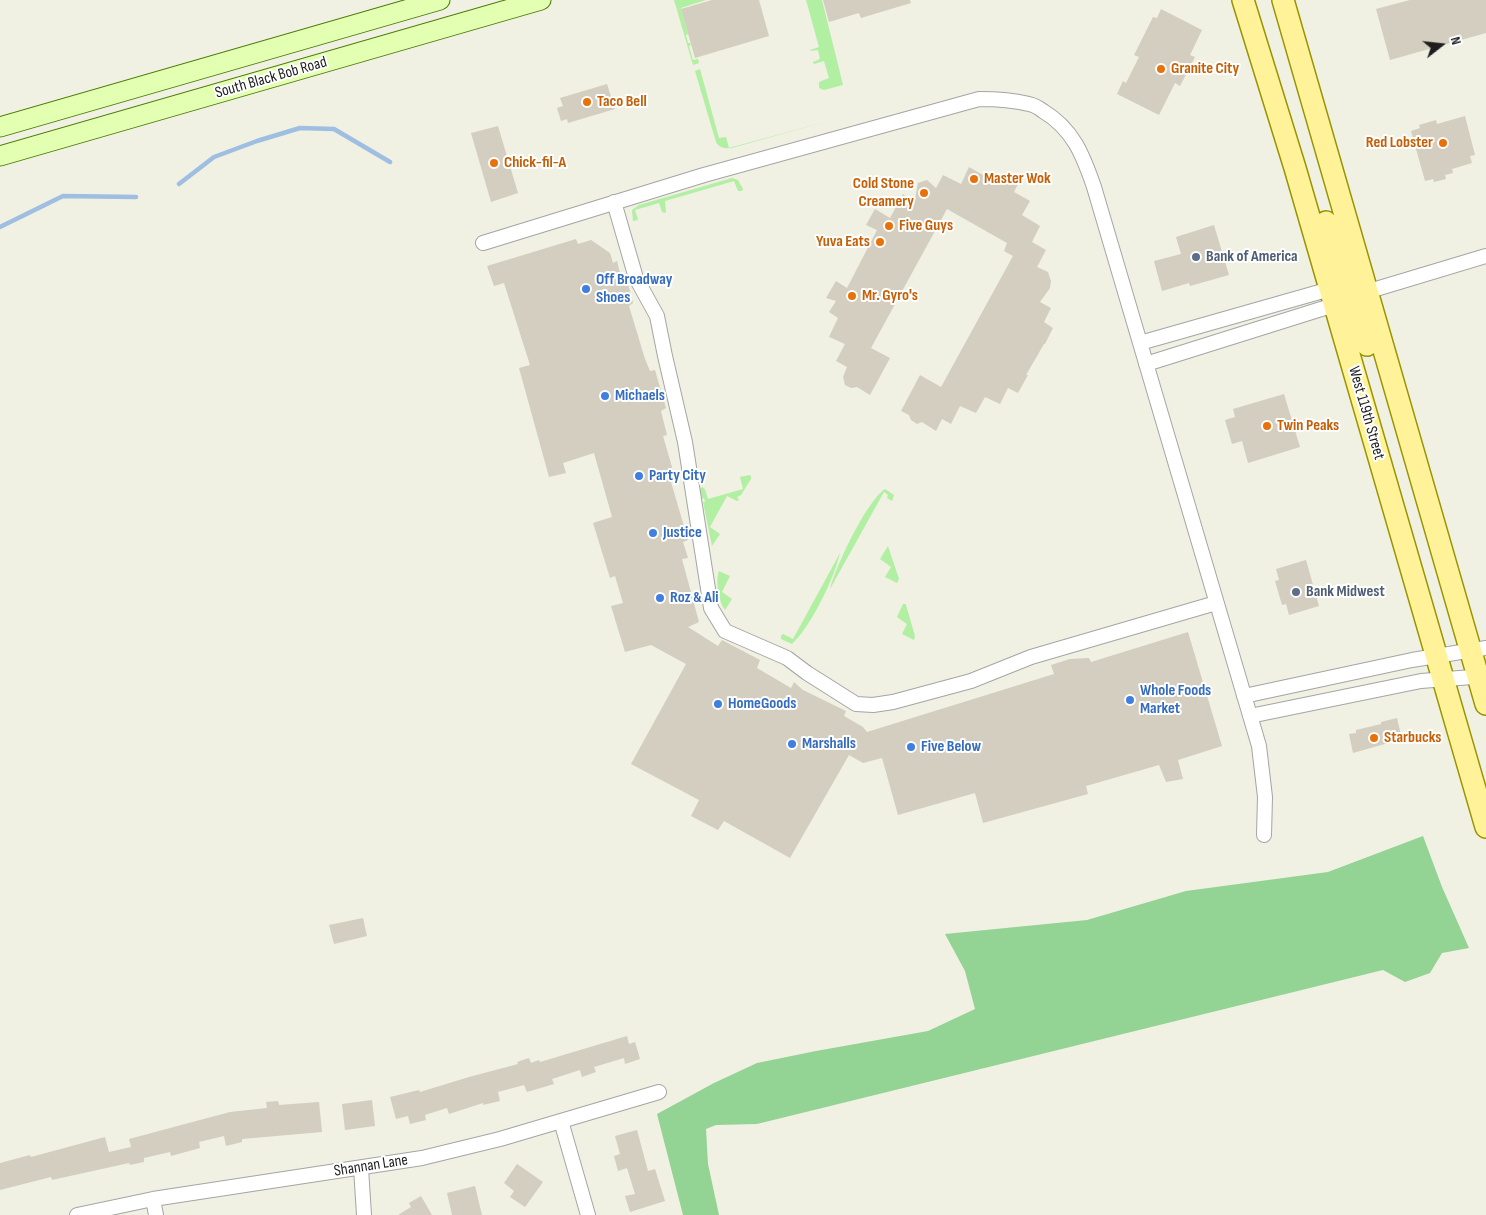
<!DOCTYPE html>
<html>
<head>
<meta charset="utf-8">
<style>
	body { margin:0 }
	#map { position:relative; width:1486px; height:1215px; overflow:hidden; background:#f0f0e3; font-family:"Sofia Sans Condensed",sans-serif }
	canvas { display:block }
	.north { position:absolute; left:1416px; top:20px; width:50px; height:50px; -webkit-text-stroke:4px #fff; paint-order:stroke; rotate:74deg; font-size:14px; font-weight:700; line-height:20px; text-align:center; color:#1e1e1e }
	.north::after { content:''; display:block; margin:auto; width:18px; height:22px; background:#1e1e1e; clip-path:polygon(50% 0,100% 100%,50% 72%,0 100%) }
</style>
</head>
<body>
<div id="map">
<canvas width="1486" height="1215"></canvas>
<div class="north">N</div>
</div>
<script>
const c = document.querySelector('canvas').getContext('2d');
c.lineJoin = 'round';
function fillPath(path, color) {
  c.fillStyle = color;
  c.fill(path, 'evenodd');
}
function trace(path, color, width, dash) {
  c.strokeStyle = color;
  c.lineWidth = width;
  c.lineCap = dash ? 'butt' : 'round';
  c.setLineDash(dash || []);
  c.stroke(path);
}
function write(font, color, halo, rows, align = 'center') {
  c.font = font + ' "Sofia Sans Condensed",sans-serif';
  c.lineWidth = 4;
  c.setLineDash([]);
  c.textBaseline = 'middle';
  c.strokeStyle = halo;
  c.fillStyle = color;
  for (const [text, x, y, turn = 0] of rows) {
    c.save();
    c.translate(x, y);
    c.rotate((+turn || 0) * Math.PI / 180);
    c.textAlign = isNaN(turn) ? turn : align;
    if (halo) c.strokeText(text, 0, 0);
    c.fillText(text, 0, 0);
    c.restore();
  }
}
fillPath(new Path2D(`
	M674,0h32l-25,8 7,26 -2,1 2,8h2l1,2 -2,1 4,14 5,-1 1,4 -6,2z
	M806,0h16l21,85 -19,5 -5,-2v-6l10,-4 -5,-17 -10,3 -1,-2 7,-3 -2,-9 -7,1 -1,-1 9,-3z
	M700,69l19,69 7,-1 3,11 99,-27 -96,27c-6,1 -13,0 -16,-6l-21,-71z
	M732,178l6,2 5,9 -1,2h-4l-4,-10 -69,20 1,11 -1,1 -3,-1 -3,-9 -24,7 3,10 -5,1 -1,-11 7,-5z
	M749,475l2,1v3l-10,16 -4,2 2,3 -2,1 -10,-5 -17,31 10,7 -8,12 -9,-44h2l-1,-4 -2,1 -2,-10 2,-2 3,2 3,10 35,-10 -3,-12z
	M885,489l9,6 -2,6 -5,-3 1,-3 -4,-3 -54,97c6,-23 36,-87 55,-100z
	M888,546l11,33 -2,4 -12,-6 6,-10 -11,-8z
	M840,553c-6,26 -29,73 -48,91l-11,-5v-3l2,-2 10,5z
	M719,571l11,5 -8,16 10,7 -7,11c-6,-8 -10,-29 -6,-39z
	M903,604h3v1l9,31 -1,4 -12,-6 5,-10 -10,-7z`), '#b1efa3');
fillPath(new Path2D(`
	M1423,836l19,51 27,61 -27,5 -12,20 -25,9 -22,-12 -626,154 -41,1 -10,4 2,35 11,51h-36l-26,-101 57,-31 43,-20 59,-12 112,-20 47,-22 -10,-38 -20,-37 142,-14 99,-29 142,-19z`), '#93d394');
trace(new Path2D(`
	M179,184l35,-27 43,-16 43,-13 34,1 56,33
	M0,227l63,-31 73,1`), '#9ebee2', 4.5);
fillPath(new Path2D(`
	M712,0h47l10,36 -74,22 -14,-49z
	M823,0h87l1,3 -50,15 -2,-5 -30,9z
	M1410,0h76v33l-96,27 -14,-51z
	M1161,9l41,21 -12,25 5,2 -15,29 -5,-3 -16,32 -42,-21 6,-13 3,2 13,-26 -5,-2 19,-38 4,1z
	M607,84l8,25 -47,14 -1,-4 -6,2 -4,-13 6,-2 -3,-8z
	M1465,116l10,39 -5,1 2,7 -20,6 1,4 -8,2 1,4 -12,3 -1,-3 -8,2 -14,-50 9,-3 -1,-3 17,-5 1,4z
	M498,126l20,67 -27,9 -20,-69z
	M969,167l21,12 4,-7 24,12 -4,8 16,9 -8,14 18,11 -8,16 14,8 -9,17 11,5 3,9 -1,7 -10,14 11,6 -7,14 9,6 -8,16h-1l-18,31h2l-10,18 -10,-5 -8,16 -15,-7 -9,16 -16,-7 -9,18 -9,-5 -6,12 -14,-9 -5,2 -6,-4 -2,-5 -8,-4 19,-36 21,12 72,-131 -9,-5 3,-8 -60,-34 -76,139 19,10 -20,37 -13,-8 -6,1 -6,-3 -2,-8 4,-10 -11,-6 9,-17 -16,-7 9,-19 -9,-6 7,-11 -10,-3 10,-17 11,7 30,-58 -11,-5 9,-16 15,9 13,-24 11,10 4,-21 9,-3 9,8 7,-13 18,9z
	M1214,225l15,50 -39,11 -1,-3 -27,8 -8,-30 27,-7 -5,-17z
	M576,239l2,5 13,-4 19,13 3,10 4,-2 4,16 5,-1 7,27 -4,3 16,53 5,12 5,-1 11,38 -5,3 6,24 -4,1 13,45 -5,1 17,58 -5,2 5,16 -6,1 17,63 -11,5 30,19 4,-6 38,20 -3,8 34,20 3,-6 9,8 43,21 -2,5 19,11 4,5 187,-58 -3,-9 19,-6 19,-1 2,4 97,-30 34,114 -44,14 5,19 -17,3 -7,-17 -73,21 2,8 -105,29 -8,-30 -77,22 -16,-57 -19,5 -14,-8 -59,103 -66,-37 -6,9 -27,-14 8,-16 -68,-36 55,-100 -35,-19 -26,7 -14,-46 12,-3 -8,-27 -5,2 -17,-55 19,-6 -18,-64 -31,10 3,10 -17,4 -30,-109 11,-3 -26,-82 -10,3 -7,-20z
	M1284,394l16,53 -52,16 -6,-22 -10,3 -7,-24 10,-3 -2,-8z
	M1306,560l13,46 -30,9 -3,-11 -4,1 -7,-24 4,-1 -3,-11z
	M1397,718l4,17h-3l1,5 -46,13 -4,-19 7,-1v-3l25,-6v-2z
	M363,918l4,18 -33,8 -5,-19z
	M627,1036l2,8 6,-2 5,17 -15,5 -1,-6 -30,9 2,5 -14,5 -2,-7 -28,9 2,5 -27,8 -3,-7 -26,7 2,9 -17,4v-2l-34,11 -2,-6 -22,7 1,5 -16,4 -2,-8 -12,3 -6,-22 29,-7 1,2 49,-15 49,-13 -1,-2 12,-4 2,5 8,-3 1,2z
	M372,1100l3,26 -30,4 -3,-26z
	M278,1101l1,4 40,-3 3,30 -80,7v3l-16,4 -2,-10 -25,6 1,6 -29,8 -1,-4 -26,6v4l-14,3 -1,-2 -77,17 -1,-3 -51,13v-27l30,-8 1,2 74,-20 4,15 22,-5 -2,-8 101,-27 37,-4 -1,-6z
	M637,1130l11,41 7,-2 10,32 -35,11 -5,-16 10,-2 -8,-26 -9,3 -4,-15 6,-2 -5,-18z
	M517,1164l26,18 -18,25 -15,-10 4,-6 -10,-8z
	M475,1186l7,29h-30l-5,-22z
	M421,1196l11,19h-34l13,-8 -2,-4z`), '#d3cebf');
const minor = new Path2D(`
	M614,202l22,76 21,38 8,40 20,86 26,166 14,23 62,27 20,15 49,31 17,1 20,-3 78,-21 60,-24 185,-54
	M483,243l221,-68 275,-76c17,0 34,1 50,5 5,1 10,4 14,7 30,18 40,44 51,76l165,559 6,51 -1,38
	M1366,292l120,-36
	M1140,343l190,-54
	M1146,364l188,-59
	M1244,696l168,-36 74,-12
	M1250,716l171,-35 64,-5
	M561,1121l27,94
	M361,1168l3,47
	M153,1199l3,16
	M77,1215l76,-16 269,-41 78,-19 159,-47`);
const secondary = new Path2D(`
	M0,127l440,-127
	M0,156l541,-156`);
const primary = new Path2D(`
	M1243,0l52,168 191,659
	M1283,0l203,704
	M1326,222c5,18 11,51 25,64 5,3 10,5 15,6
	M1330,289l19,10 7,13 11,33`);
trace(minor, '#a5a5a5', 16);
trace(secondary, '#477a00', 21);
trace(primary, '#989400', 24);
trace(minor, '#fff', 14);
trace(secondary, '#e3ffb2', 19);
trace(primary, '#fff299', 21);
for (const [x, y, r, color] of [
	[1161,69,5,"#e8710a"],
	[587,102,5,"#e8710a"],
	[1443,143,5,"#e8710a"],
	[494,163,5,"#e8710a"],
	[974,179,5,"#e8710a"],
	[924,193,5,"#e8710a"],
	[889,226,5,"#e8710a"],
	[880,242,5,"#e8710a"],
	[1196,257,5,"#5c6f8a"],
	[586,289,5,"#3f7fe0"],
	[852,296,5,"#e8710a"],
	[605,396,5,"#3f7fe0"],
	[1267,426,5,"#e8710a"],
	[639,476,5,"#3f7fe0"],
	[653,533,5,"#3f7fe0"],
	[1296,592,5,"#5c6f8a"],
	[660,598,5,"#3f7fe0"],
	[1130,700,5,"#3f7fe0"],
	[718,704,5,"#3f7fe0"],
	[1374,738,5,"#e8710a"],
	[792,744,5,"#3f7fe0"],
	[911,747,5,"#3f7fe0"]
]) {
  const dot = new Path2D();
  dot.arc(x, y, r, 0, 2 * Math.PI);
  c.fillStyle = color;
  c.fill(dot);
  trace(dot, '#fff', 2);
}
write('bold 16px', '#c56008', '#fff', [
	["Granite City",1171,69],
	["Taco Bell",597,102],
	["Red Lobster",1433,143,"right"],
	["Chick-fil-A",504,163],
	["Master Wok",984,179],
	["Cold Stone",914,184,"right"],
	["Creamery",914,202,"right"],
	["Five Guys",899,226],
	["Yuva Eats",870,242,"right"],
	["Mr. Gyro's",862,296],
	["Twin Peaks",1277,426],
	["Starbucks",1384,738]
], 'left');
write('16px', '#1e1e1e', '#fff', [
	["South Black Bob Road",271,78,-16],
	["West 119th Street",1366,413,74],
	["Shannan Lane",371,1166,-9]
]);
write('bold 16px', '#4e5e75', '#fff', [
	["Bank of America",1206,257],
	["Bank Midwest",1306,592]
], 'left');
write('bold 16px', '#366cbe', '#fff', [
	["Off Broadway",596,280],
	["Shoes",596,298],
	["Michaels",615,396],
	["Party City",649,476],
	["Justice",663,533],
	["Roz & Ali",670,598],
	["Whole Foods",1140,691],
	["Market",1140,709],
	["HomeGoods",728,704],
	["Marshalls",802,744],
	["Five Below",921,747]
], 'left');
</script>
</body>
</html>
